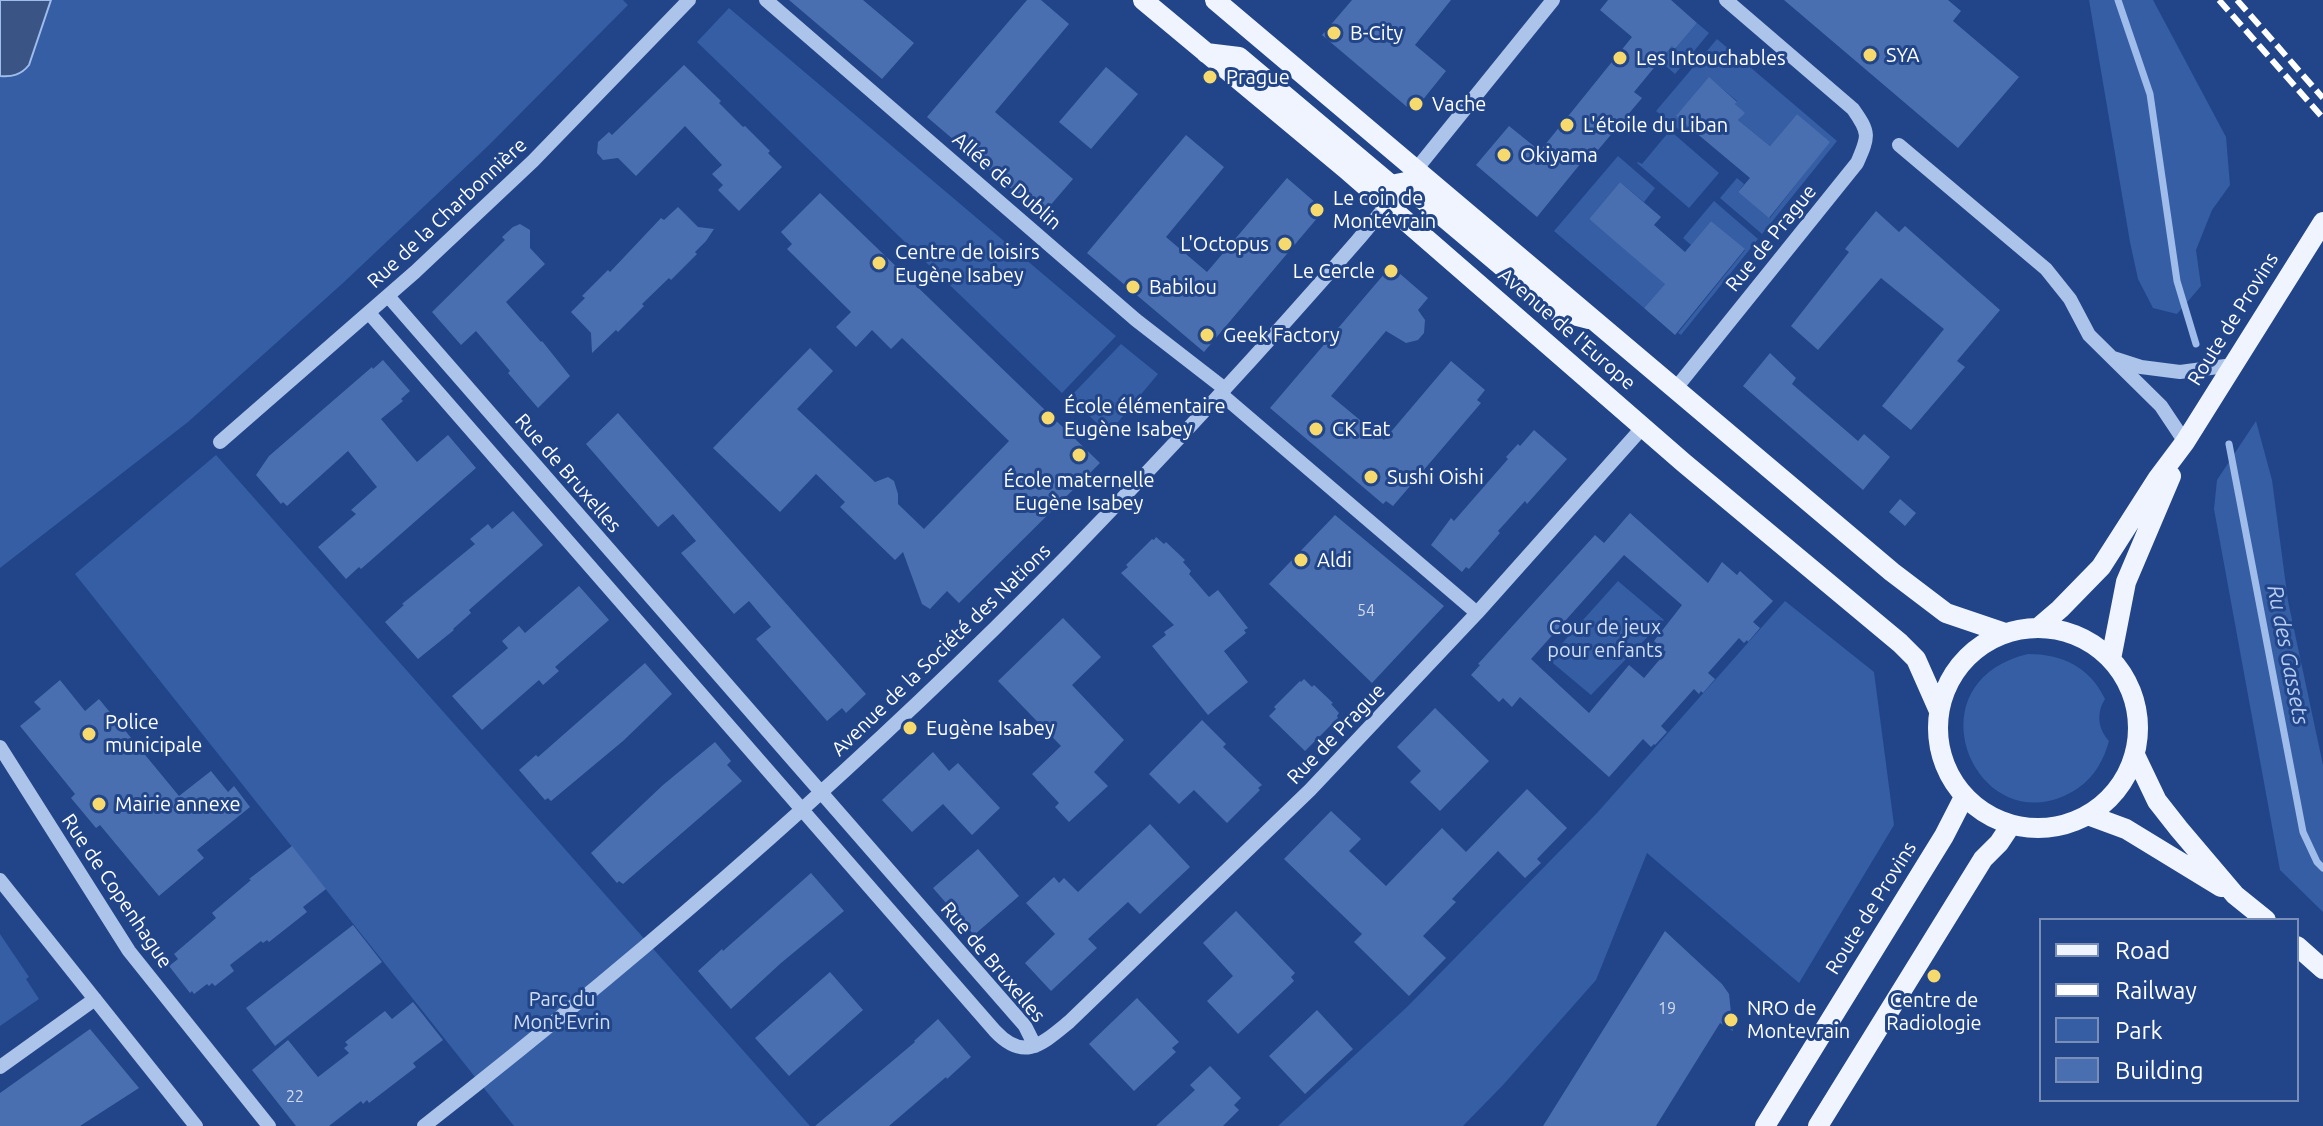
<!DOCTYPE html>
<html>
<head>
<meta charset="utf-8">
<style>
	body { margin:0 }
	#map { position:relative; width:2323px; height:1126px; overflow:hidden; background:#214588; font-family:Ubuntu,sans-serif }
	canvas { display:block }
	.legend { position:absolute; left:2039px; top:918px; width:260px; height:184px; box-sizing:border-box; background:#214588; border:2px solid #7a8fb8; margin:0; padding:10px 14px; list-style:none; font-size:24px; color:#fff }
	.legend li { display:flex; align-items:center; gap:16px; height:40px }
	.legend b { width:40px; border:2px solid #7a8fb8 }
</style>
</head>
<body>
<div id="map">
<canvas width="2323" height="1126"></canvas>
<ul class="legend">
<li><b style="height:10px;background:#f0f4fe"></b>Road</li>
<li><b style="height:10px;background:#fff"></b>Railway</li>
<li><b style="height:22px;background:#355ea5"></b>Park</li>
<li><b style="height:22px;background:#4a6fb0"></b>Building</li>
</ul>
</div>
<script>
const c = document.querySelector('canvas').getContext('2d');
c.lineJoin = 'round';
function fillPath(path, color) {
  c.fillStyle = color;
  c.fill(path, 'evenodd');
}
function trace(path, color, width, dash) {
  c.strokeStyle = color;
  c.lineWidth = width;
  c.lineCap = dash ? 'butt' : 'round';
  c.setLineDash(dash || []);
  c.stroke(path);
}
function write(font, color, halo, rows, align = 'center') {
  c.font = font + ' Ubuntu,sans-serif';
  c.lineWidth = 6;
  c.setLineDash([]);
  c.textBaseline = 'middle';
  c.strokeStyle = halo;
  c.fillStyle = color;
  for (const [text, x, y, turn = 0] of rows) {
    c.save();
    c.translate(x, y);
    c.rotate((+turn || 0) * Math.PI / 180);
    c.textAlign = isNaN(turn) ? turn : align;
    if (halo) c.strokeText(text, 0, 0);
    c.fillText(text, 0, 0);
    c.restore();
  }
}
fillPath(new Path2D(`
	M0,0h623l5,5 -139,140 -146,138 -155,139 -188,146z
	M2089,0h64l73,137 4,48 -18,25 -16,40 5,36 -24,28 -24,-6 -15,-29 -8,-37z
	M729,8l387,328 -54,57 -365,-351z
	M1697,23l12,10 -34,41 -15,-13 12,-15 4,2z
	M1717,39l120,102 -75,93 -42,-36 17,-20 7,6 -6,8 32,26 59,-76 -32,-28 -27,32 -32,-26 6,-7 -9,-9 2,-3 -28,-23 -20,48 -6,7 -27,-22z
	M1667,128l52,45 -30,35 -52,-45 1,-1 4,2 25,-30 -3,-3z
	M1618,156l37,32 -11,14 -24,-20 -31,37 77,64 -22,25 -90,-77z
	M1714,201l44,38 -77,96 -3,-2 67,-83 -34,-29 -20,24 -8,-7z
	M1121,344l37,30 -50,60 -38,-37z
	M2256,421l16,59 16,121 35,164v147l-43,-42 -66,-361 3,-29z
	M216,455l594,671h-296l-439,-552z
	M1618,581l46,39 -73,75 -43,-36z
	M1785,601l89,71 20,153 -95,158 -152,-130 -51,127 -93,105 -40,41h-185l130,-120 189,-193z
	M2028,654c34,0 62,13 77,45 -9,14 -7,30 4,42 -7,25 -20,44 -45,55 -91,40 -154,-114 -36,-142z
	M0,934l29,43 -3,2 13,20 -39,27z`), '#355ea5');
const water = new Path2D(`
	M0,0h51l-22,65c-8,10 -17,12 -29,11z`);
fillPath(water, '#3a5585');
trace(water, '#9fbceb', 2);
trace(new Path2D(`
	M2118,0l32,94 27,187 19,63
	M2229,444l74,388 14,30 6,6`), '#9fbceb', 7);
fillPath(new Path2D(`
	M789,0h74l51,43 -32,36z
	M1027,0h14l28,24 -74,88 78,67 -31,36 -115,-98z
	M1352,0h99l-36,45 31,26 -33,41 -91,-77z
	M1608,0h63l26,23 -22,26 -3,-3 -38,46 8,6 -44,52 -4,-3 -57,70 -61,-52 33,-39 31,25 92,-114 -32,-27z
	M1784,0h164l13,11 -8,10 66,56 -61,71z
	M684,65l37,36 -2,2 24,24 2,-1 25,25 -2,2 14,14 -43,44 -21,-21 5,-5 -11,-11 10,-9 -37,-39 -49,50 -18,-18 -15,2 -6,-7 1,-11 11,-10 3,3z
	M1106,67l32,27 -47,55 -32,-27z
	M1709,77l28,25 -2,2 10,9 -7,7 32,26 27,-32 33,28 -61,76 -31,-26 12,-14 -74,-62z
	M1186,135l38,32 -58,70 41,35 80,-94 37,32 -120,142 -117,-99z
	M1620,182l41,35 -7,8 31,27 26,-31 34,28 -70,86 -31,-27 21,-24 -76,-65z
	M820,193l280,270 -141,140 -12,-12 -17,18 -8,-5 -19,-52 -8,8 -55,-53 5,-5 -29,-28 -36,38 -67,-64 97,-100 23,23 -36,38 78,73 13,-5 6,4 4,13v10l26,25 85,-88 -107,-103 -11,11 -19,-19 -16,17 -20,-20 15,-15 -64,-63 5,-5 -11,-12z
	M678,207l20,20 16,2 -8,12 -11,11 2,2 -26,26 -2,-2 -27,26 2,2 -26,26 -2,-2 -24,23 -1,-20 -20,-21 14,-14 -3,-2 26,-26 2,2 51,-54 3,2z
	M1876,211l23,21 6,-6 95,84 -43,51 8,6 -54,63 -29,-24 62,-77 -63,-51 -63,72 -27,-24 58,-74 -4,-3z
	M520,224l10,6v18l15,16 -39,38 35,40 1,-1 28,35 -32,32 -30,-35 2,-2 -34,-40 -15,14 -29,-33 73,-72 -3,-3 11,-10z
	M1391,266l37,32 -10,12 7,10 -1,13 -6,7 -12,3 -20,-12 -55,65 53,44 67,-79 34,29 -8,10 4,3 -88,103 -7,-5 -3,3 -113,-96z
	M1770,353l26,25 -4,6 66,57 6,-7 26,23 -27,33 -120,-104z
	M383,360l27,31 -9,8 2,2 -22,18 36,43 31,-27 28,33 -115,101 -2,-2 -13,12 -28,-32 38,-33 -5,-4 26,-23 -29,-36 -61,55 -4,-4 -2,2 -25,-29 13,-19 103,-89 1,2z
	M618,413l248,281 -20,19 -4,-5 -15,13 -71,-82 15,-12 -22,-26 -15,13 -53,-61 15,-12 -23,-27 -15,13 -72,-83z
	M1534,430l33,29 -40,45 -2,-3 -27,30 2,2 -31,36 -3,-2 -4,5 -31,-27 20,-27 3,3 54,-62 -2,-2 12,-13 2,2z
	M1900,499l16,14 -11,13 -16,-14z
	M513,511l30,34 -74,65 2,3 -18,16 1,1 -36,29 -33,-37 19,-17 -2,-1 73,-60 -5,-5 18,-15 4,5z
	M1630,513l78,70 14,-21 15,13 3,-4 33,30 -20,21 7,6 -12,14 -1,-2 -3,3 -5,-5 -31,35 7,6 -12,14 -2,-2 -2,3 -5,-5 -33,37 6,6 -12,13 -1,-1 -3,3 -8,-8 -34,38 -89,-80 -8,10 -9,-9 -4,4 -28,-27 9,-10 -2,-1 117,-129 9,8zM1624,555l58,50 -28,36 12,11 -22,26 -15,-13 -40,48 -58,-54z
	M1335,515l109,91 -72,77 -103,-99z
	M1156,537l8,7 2,-2 19,18 -2,2 8,9 -2,3 20,23 9,-7 30,38 -4,2 2,3 -22,18 24,31 -40,33 -56,-69 14,-11 -2,-3 10,-7 -53,-52 7,-6 -2,-2 26,-26 2,1z
	M579,586l30,34 -54,47 4,4 -16,14 -4,-5 -57,50 -30,-34 56,-48 -6,-7 17,-15 6,7z
	M1063,618l38,39 -29,28 52,55 -30,32 14,14 -39,36 -14,-15 4,-4 -27,-29 29,-28 -63,-65z
	M645,663l27,31 -49,47 -72,60 -3,-3 -3,2 -26,-30 17,-15 2,2z
	M1304,679l8,8 2,-2 19,18 -2,1 8,9 -2,3 1,2 -33,33 -36,-35 7,-7 -2,-2 26,-26 1,1z
	M60,680l25,31 14,-12 80,97 32,-25 17,21 6,-6 16,21 -53,43 7,8 -45,38 -59,-71 -4,3 -25,-30 4,-4 -55,-68 21,-17 -7,-7z
	M1435,708l54,53 -49,50 -30,-29 11,-11 -24,-24z
	M1202,720l24,24 -3,3 39,38 -4,3 2,2 -33,33 -33,-33 -15,14 -30,-30z
	M715,742l16,19 -4,4 15,16 -119,103 -4,-3 -2,2 -26,-30 72,-68z
	M933,752l16,19 9,-8 42,45 -28,27 -29,-31 -31,28 -30,-32z
	M1527,789l40,39 -30,31 4,4 -16,15 -27,-27 -46,48 4,3 -33,34 23,22 -37,38 -55,-54 8,-8 -78,-75 47,-48 30,28 -12,12 37,35 56,-58 24,24z
	M1150,824l40,43 -50,47 -12,-12 -40,37 9,9 -46,43 -26,-28 30,-29 -29,-31 28,-26 5,6 5,-5 14,14z
	M292,846l34,43 -23,18 4,5 -38,30 -2,-2 -4,3 -2,-2 -31,24 4,6 -19,15 -3,-3 -3,3 -2,-2 -13,10 -2,-3 -2,2 -21,-27 9,-7 -4,-5 42,-36 -4,-5 39,-33 -2,-1z
	M978,849l41,47 -45,39 -41,-47z
	M811,873l33,38 -63,52 -50,46 -33,-38 24,-22 1,2z
	M1236,911l59,62 -4,4 3,4 -56,53 -31,-33 26,-25 -30,-33z
	M353,925l29,37 -107,84 -29,-38z
	M1665,931l57,53 7,10 4,37 -13,-8 -64,103h-113z
	M830,972l33,38 -74,66 -34,-38z
	M1137,998l42,44 -7,6 4,4 -42,39 -45,-47z
	M413,1002l30,38 -30,23 3,4 -47,36 -2,-3 -4,4 -2,-3 -32,25h-33l-44,-56 36,-30 30,37 31,-24 -5,-5 4,-3 -3,-3 40,-31 7,8z
	M1317,1010l36,39 -48,45 -36,-38z
	M938,1019l33,38 -24,22 -1,-2 -57,49h-74l100,-84 -1,-1z
	M90,1029l49,59 -59,38h-80v-33z
	M1210,1066l31,32 -7,7 5,5 -16,16h-67l39,-36 -5,-5z`), '#4a6fb0');
trace(new Path2D(`
	M766,0l370,320 89,69
	M1899,145l147,124 24,30 19,36 72,71 24,36
	M1410,177l143,-177
	M388,296l637,730 10,20
	M369,313l626,718c29,31 47,13 74,-9l241,-232 167,-177 166,-186
	M2113,358l28,9 39,5 53,-7
	M1676,388l181,-225c12,-27 13,-30 -4,-54l-127,-109
	M1221,394l256,219
	M220,442l195,-170 118,-111 156,-161
	M0,747l129,204 140,175
	M0,880l196,246
	M0,1067l95,-68
	M424,1126c225,-176 441,-364 641,-568 100,-103 198,-209 292,-317 12,-14 23,-28 35,-42`), '#acc3ea', 14);
trace(new Path2D(`
	M1143,0l203,169 338,294 216,180 16,16 23,52
	M1215,0l677,572 54,41 59,20
	M1206,53l33,4 152,128 15,-3
	M1392,198l23,-5 139,117 35,9
	M2039,627l21,-18 41,-42 57,-89 27,-36 138,-220
	M1938 728a100 100 0 1 1 200 0a100 100 0 1 1-200 0Z
	M2111,659l15,-77 45,-106
	M2135,755l22,46 22,28 56,66 31,25
	M2088,815l38,14 95,58
	M2297,946l26,23
	M1765,1126l179,-290 20,-39
	M1818,1126l165,-267 16,-16 12,-18`), '#f0f4fe', 20);
trace(new Path2D(`
	M2219,0l104,118
	M2237,0l86,98`), '#fff', 6, [14, 6]);
for (const [x, y, r, color] of [
	[1334,33,8,"#f7da6d"],
	[1870,55,8,"#f7da6d"],
	[1620,58,8,"#f7da6d"],
	[1210,77,8,"#f7da6d"],
	[1416,104,8,"#f7da6d"],
	[1567,125,8,"#f7da6d"],
	[1504,155,8,"#f7da6d"],
	[1317,210,8,"#f7da6d"],
	[1285,244,8,"#f7da6d"],
	[879,263,8,"#f7da6d"],
	[1391,271,8,"#f7da6d"],
	[1133,287,8,"#f7da6d"],
	[1207,335,8,"#f7da6d"],
	[1048,418,8,"#f7da6d"],
	[1316,429,8,"#f7da6d"],
	[1079,455,8,"#f7da6d"],
	[1371,477,8,"#f7da6d"],
	[1301,560,8,"#f7da6d"],
	[910,728,8,"#f7da6d"],
	[89,734,8,"#f7da6d"],
	[99,804,8,"#f7da6d"],
	[1934,976,8,"#f7da6d"],
	[1731,1020,8,"#f7da6d"]
]) {
  const dot = new Path2D();
  dot.arc(x, y, r, 0, 2 * Math.PI);
  c.fillStyle = color;
  c.fill(dot);
  trace(dot, '#214588', 3);
}
write('16px', '#d2dbeb', null, [
	["54",1366,611],
	["19",1667,1009],
	["22",295,1097]
]);
write('20px', '#fff', '#214588', [
	["B-City",1350,33],
	["SYA",1886,55],
	["Les Intouchables",1636,58],
	["Prague",1226,77],
	["Vache",1432,104],
	["L'étoile du Liban",1583,125],
	["Okiyama",1520,155],
	["Le coin de",1333,198],
	["Montévrain",1333,221],
	["L'Octopus",1269,244,"right"],
	["Centre de loisirs",895,252],
	["Eugène Isabey",895,275],
	["Le Cercle",1375,271,"right"],
	["Babilou",1149,287],
	["Geek Factory",1223,335],
	["École élémentaire",1064,406],
	["Eugène Isabey",1064,429],
	["CK Eat",1332,429],
	["Sushi Oishi",1387,477],
	["École maternelle",1079,480,"center"],
	["Eugène Isabey",1079,503,"center"],
	["Aldi",1317,560],
	["Police",105,722],
	["municipale",105,745],
	["Eugène Isabey",926,728],
	["Mairie annexe",115,804],
	["Centre de",1934,1000,"center"],
	["Radiologie",1934,1023,"center"],
	["NRO de",1747,1008],
	["Montevrain",1747,1031]
], 'left');
write('20px', '#fff', '#214588', [
	["Allée de Dublin",1007,181,41],
	["Rue de la Charbonnière",447,213,-43],
	["Rue de Prague",1771,238,-51],
	["Route de Provins",2233,319,-58],
	["Avenue de l'Europe",1567,329,41],
	["Rue de Bruxelles",568,473,49],
	["Avenue de la Société des Nations",941,650,-44],
	["Rue de Prague",1336,734,-46],
	["Rue de Copenhague",117,891,56],
	["Route de Provins",1871,908,-58],
	["Rue de Bruxelles",993,962,50]
]);
write('20px', '#d0dff7', '#214588', [
	["Cour de jeux",1605,627],
	["pour enfants",1605,650],
	["Parc du",562,999],
	["Mont Evrin",562,1022]
]);
write('italic 22px', '#b7cdf1', '#214588', [
	["Ru des Gassets",2288,655,79]
]);
</script>
</body>
</html>
